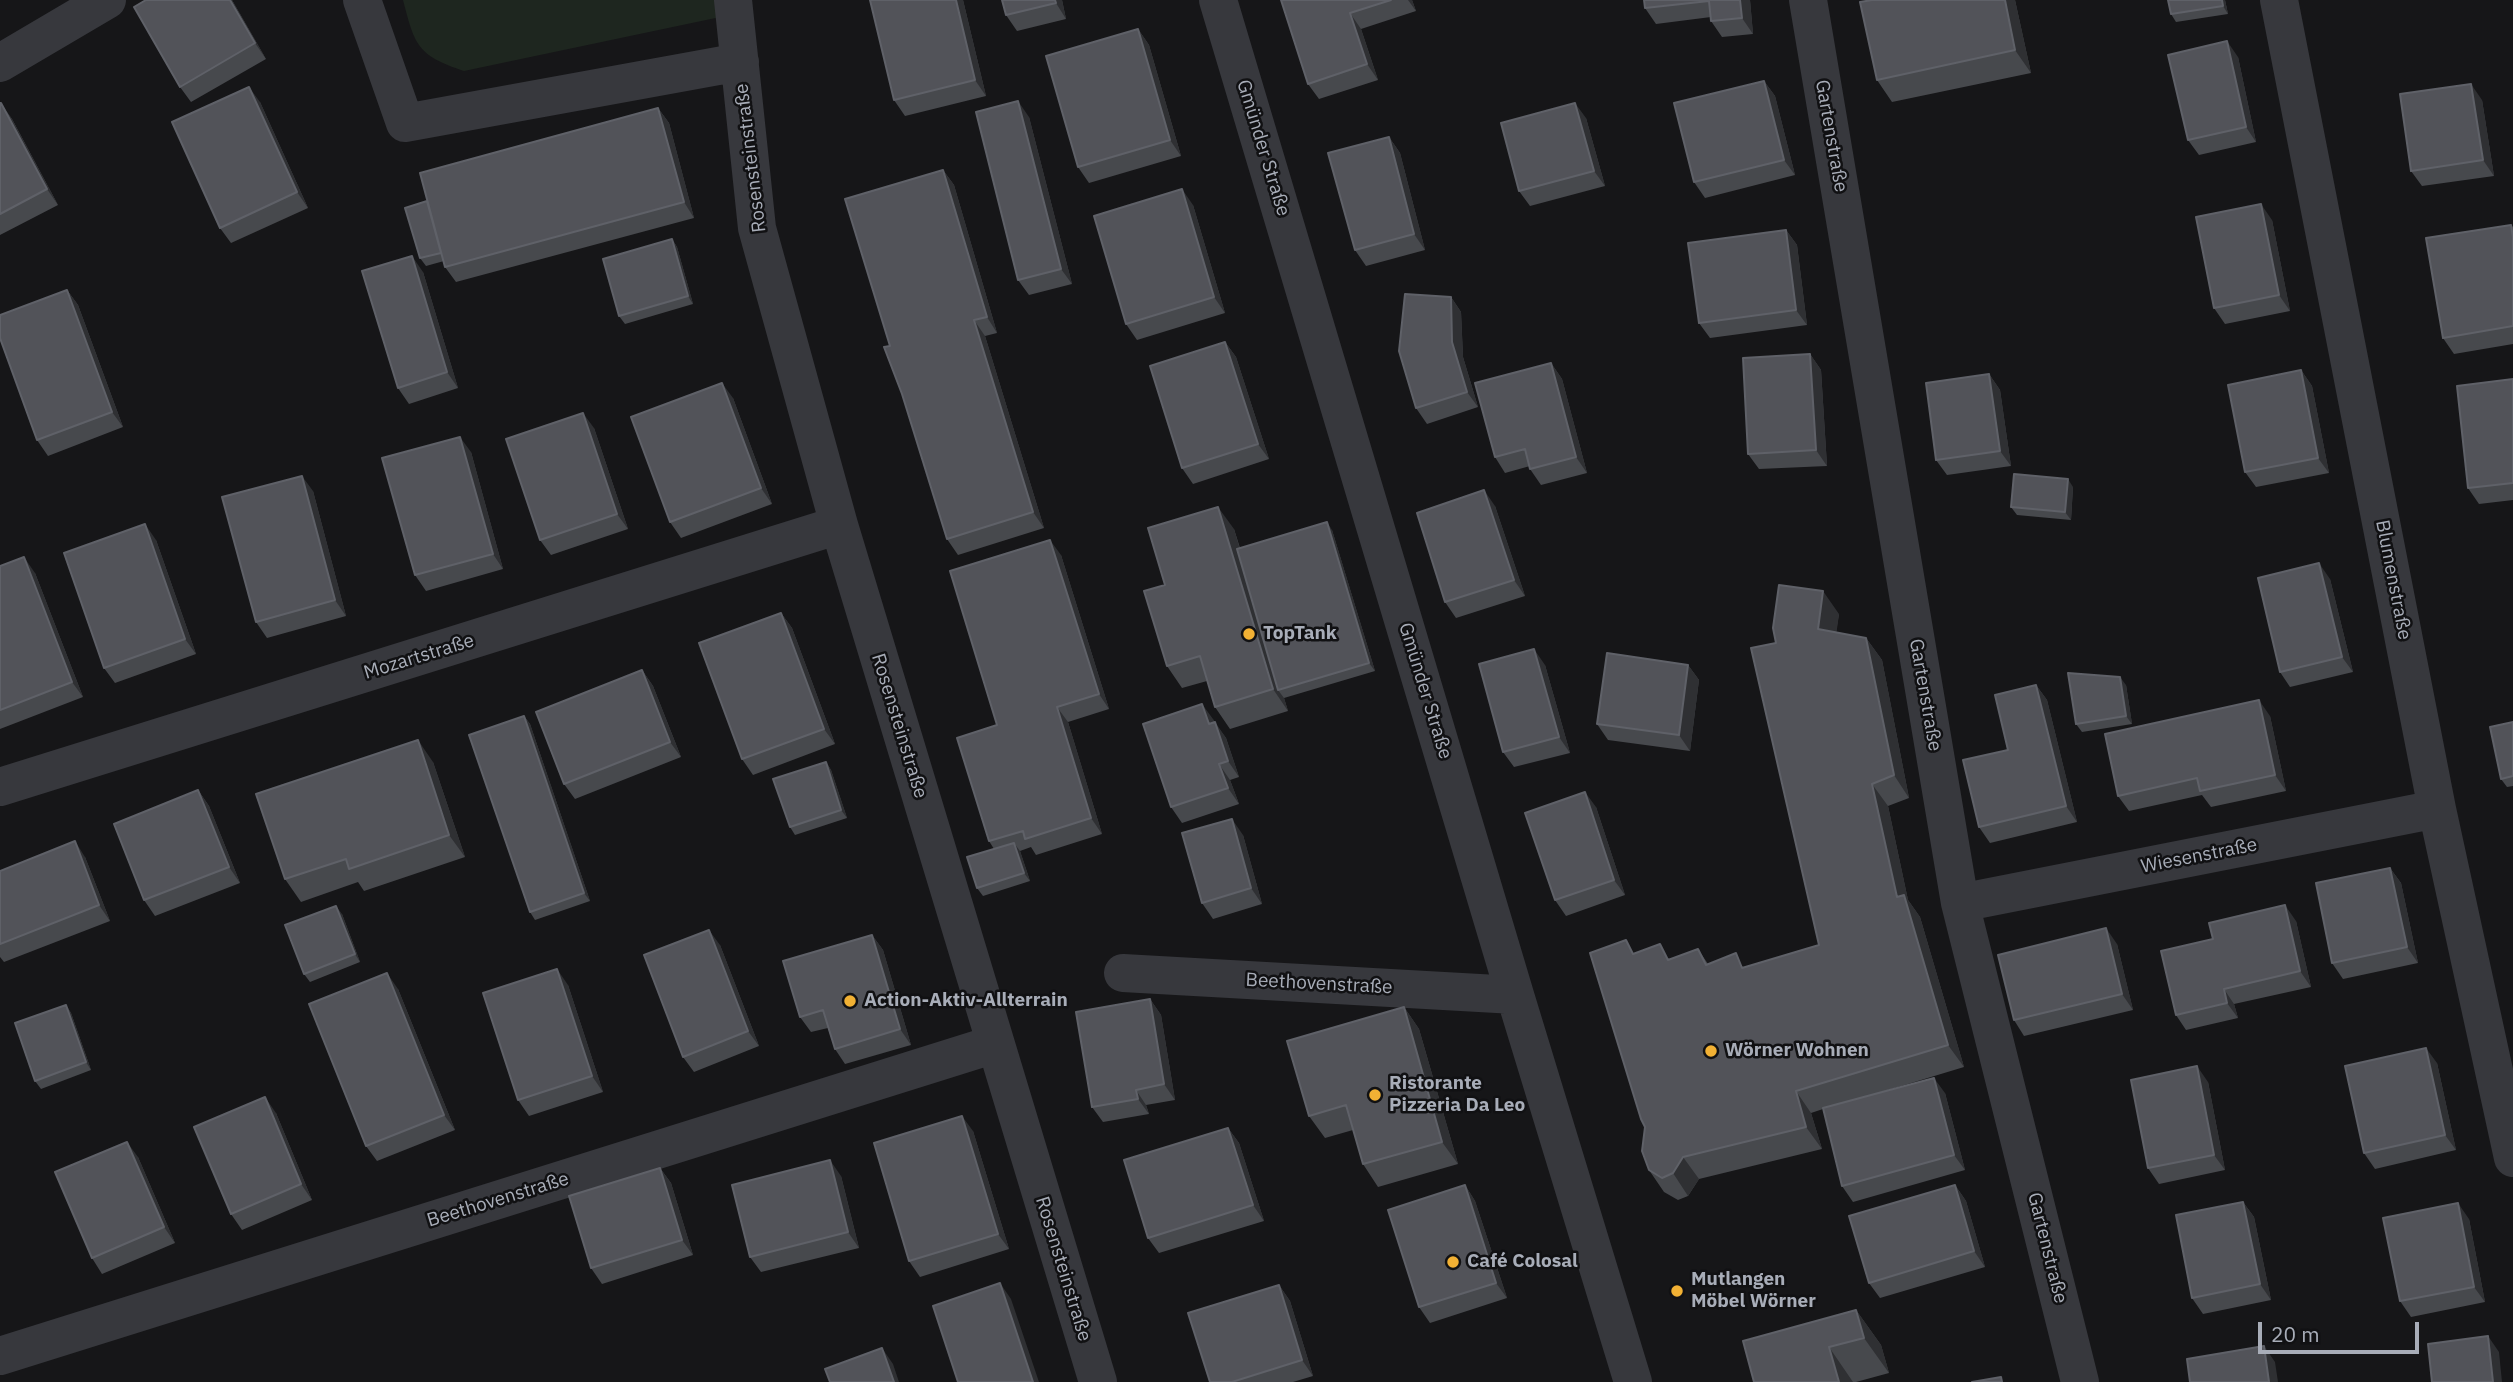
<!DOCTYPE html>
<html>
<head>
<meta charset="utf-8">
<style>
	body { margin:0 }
	#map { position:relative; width:2513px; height:1382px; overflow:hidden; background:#161618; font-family:"IBM Plex Sans",sans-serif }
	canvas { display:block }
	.scale { position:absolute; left:2258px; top:1322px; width:161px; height:32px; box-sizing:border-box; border:4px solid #a8adb8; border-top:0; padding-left:9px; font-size:21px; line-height:24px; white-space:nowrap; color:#a8adb8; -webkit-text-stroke:5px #111113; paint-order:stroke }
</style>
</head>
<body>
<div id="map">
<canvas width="2513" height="1382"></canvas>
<div class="scale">20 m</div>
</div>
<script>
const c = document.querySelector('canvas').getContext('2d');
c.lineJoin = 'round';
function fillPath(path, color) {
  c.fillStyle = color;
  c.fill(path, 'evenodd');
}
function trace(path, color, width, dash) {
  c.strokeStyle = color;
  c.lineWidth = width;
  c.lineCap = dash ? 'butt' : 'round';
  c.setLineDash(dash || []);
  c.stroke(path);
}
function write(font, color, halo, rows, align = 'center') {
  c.font = font + ' "IBM Plex Sans",sans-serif';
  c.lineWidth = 5;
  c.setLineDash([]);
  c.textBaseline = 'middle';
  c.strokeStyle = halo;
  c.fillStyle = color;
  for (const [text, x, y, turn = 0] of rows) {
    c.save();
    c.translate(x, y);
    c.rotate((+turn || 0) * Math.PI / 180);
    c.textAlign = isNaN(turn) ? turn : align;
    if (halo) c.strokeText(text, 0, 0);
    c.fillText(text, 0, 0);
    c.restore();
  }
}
fillPath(new Path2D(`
	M403,0h318l4,16 -261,55c-47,-16 -49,-25 -61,-71z`), '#1e261f');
trace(new Path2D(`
	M362,0l43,123 335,-61
	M733,0l24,228 82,297 259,857
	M1218,0l297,995 118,387
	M1808,0l152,903 120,479
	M2279,0l158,809 76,349
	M0,63l107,-63
	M0,787l839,-262
	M1960,903l477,-94
	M1123,973l392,22
	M0,1356l995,-312`), '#37383d', 38);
fillPath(new Path2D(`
	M146,0h86l34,59 -75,43 -11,-15z
	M870,0h93l23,96 -81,20 -11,-16z
	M1062,0l4,19 -49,12 -11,-16z
	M1281,0h131l4,11 -55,18 17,51 -59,19 -11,-15z
	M1644,0h106l3,34 -31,3 -11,-16v-4l-55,7 -11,-16z
	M2015,0l16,73 -139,29 -15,-22z
	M2225,0l3,14 -52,8 -5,-8z
	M1138,29l11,16 32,111 -92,27 -11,-16z
	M2238,57l18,85 -57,13 -11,-15z
	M1764,81l11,15 20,79 -90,23 -11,-16z
	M2482,100l12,76 -72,10 -11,-15z
	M260,102l48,106 -77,35 -11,-15z
	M0,103l12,16 46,86 -58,30z
	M658,108l11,15 25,95 -238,64 -11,-15 -1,-6 -18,5 -6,-8 7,-57z
	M1029,117l43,167 -43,11 -11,-15z
	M1586,118l19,68 -75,20 -11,-15z
	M1389,137l11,16 25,97 -59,16 -11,-16z
	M943,170l11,15 43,148 -12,3 59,192 -86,27 -11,-16 -57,-193z
	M1193,205l32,108 -88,27 -11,-16z
	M2272,220l18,91 -65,13 -11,-16z
	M2511,225l2,2v117l-59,10 -11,-16z
	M1786,230l11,15 10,80 -97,13 -11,-15z
	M672,239l5,8 16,57 -68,20 -6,-8z
	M423,272l35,116 -49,16 -11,-16z
	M67,290l11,15 45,122 -75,29 -11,-16z
	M1451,297l10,15 2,45 15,50 -51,17 -11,-16z
	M1225,342l11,15 33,102 -76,25 -11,-16z
	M1810,354l11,16 6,96 -68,3 -11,-15z
	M1551,363l11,16 25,94 -46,12 -11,-16v-3l-25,7 -10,-16z
	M2301,370l11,16 17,87 -73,14 -11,-15z
	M1989,374l11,16 11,76 -64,9 -11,-15z
	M2513,379v121l-34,4 -11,-16z
	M733,398l39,106 -91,34 -11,-16z
	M594,428l34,101 -77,26 -11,-15z
	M471,452l32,117 -77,22 -11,-16z
	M2073,487l-2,33 -54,-5 -6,-8z
	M313,491l33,125 -79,22 -11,-16z
	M1495,506l30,90 -69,22 -11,-16z
	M1234,529l6,19 92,-18 43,141 -91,27 4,13 -58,18 -15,-22 -8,-26 -25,7 -15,-22 -2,-81z
	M156,540l40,114 -81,29 -11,-15z
	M1061,555l48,154 -41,13 34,112 -66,21 -5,-8 -11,4 10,30 -47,15 -6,-8 17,-39 -5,-8 8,-116z
	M0,566l35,7 48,124 -83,32z
	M2330,579l23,93 -63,15 -10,-15z
	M781,613l11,15 43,116 -82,31 -11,-16z
	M1839,614l-3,18 30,6 16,22 27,138 -21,8 20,94 12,17 44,150 -99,30 80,-4 20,77 -112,32 -11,-16 -19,-77 -12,4 11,36 -123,30 -11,17 -10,4 -14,-8 -15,-22 -14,-216 36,5 27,-10 10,15 37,3 74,-22 -43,-302z
	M1545,665l25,88 -56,14 -11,-15z
	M1688,665l11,15 -9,71 -82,-11 -11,-16z
	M642,670l11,16 28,71 -106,42 -11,-15z
	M2036,685l11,15 30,122 -87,21 -11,-16 29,-77z
	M2126,685l6,39 -50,8 -6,-8z
	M524,716l6,8 60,177 -55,19 -5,-8z
	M2270,716l16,75 -75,16 -9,-12 -73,16 -11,-15z
	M1213,719l1,3 12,16 13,39 -9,3 9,24 -57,19 -11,-16z
	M2513,722v64l-6,1 -6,-8z
	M433,762l32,95 -101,34 -6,-9 -57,20 -16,-23z
	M826,762l5,8 16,48 -52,17 -5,-8z
	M198,790l11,16 31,77 -85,33 -11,-16z
	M1596,807l29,88 -59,21 -11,-16z
	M1243,835l19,69 -49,15 -11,-16z
	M85,857l25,64 -106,41 -4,-5v-86z
	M2390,868l11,15 17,80 -75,16 -11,-16z
	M342,914l18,48 -50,20 -6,-8z
	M2296,921l15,66 -77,17 4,14 -52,12 -10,-15z
	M872,935l11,15 28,95 -66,19 -10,-15 -7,-21 -17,4 -11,-15z
	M2117,944l16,66 -109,26 -10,-16z
	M720,945l39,101 -65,26 -11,-15z
	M568,985l35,107 -74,24 -11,-16z
	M398,989l57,141 -78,31 -11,-15z
	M1150,999l11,16 14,85 -29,5 3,9 -46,8 -11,-15z
	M66,1005l5,8 20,57 -50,19 -6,-8z
	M1404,1007l15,22 39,135 -80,23 -15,-23 -10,-34 -28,8 -16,-22z
	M2437,1063l19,87 -81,19 -11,-16z
	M2208,1082l17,88 -66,14 -11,-16z
	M276,1113l36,87 -70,30 -11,-16z
	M1228,1128l11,15 25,78 -105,32 -11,-15z
	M973,1131l36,118 -89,28 -11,-16z
	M138,1157l37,86 -73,31 -10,-16z
	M660,1168l11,15 22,72 -91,29 -11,-16z
	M841,1176l18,72 -98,24 -11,-15z
	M1465,1185l10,16 32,97 -77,25 -11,-16z
	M1955,1185l11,16 19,66 -105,31 -11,-15z
	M2243,1202l11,15 17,83 -68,14 -11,-16z
	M2469,1219l16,83 -74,15 -11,-16z
	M1279,1285l11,16 23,75 -20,6h-83z
	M1856,1310l25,35 8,28 -33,9h-102z`), '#47494d');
fillPath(new Path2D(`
	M230,0h2l34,59 -11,-16z
	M956,0h7l23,96 -11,-16z
	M1055,0h7l4,19 -10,-16z
	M1408,0h4l4,11z
	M1740,0h10l3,34 -11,-16z
	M2005,0h10l16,73 -16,-23z
	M2222,0h3l3,14 -5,-8z
	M1350,13l11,16 17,51 -11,-16z
	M1138,29l11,16 32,111 -11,-16z
	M2227,41l11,16 18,85 -10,-15z
	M1764,81l11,15 20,79 -11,-15z
	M2471,84l11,16 12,76 -11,-16z
	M249,87l11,15 48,106 -11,-16z
	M1018,101l11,16 43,167 -11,-15z
	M1,103l11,16 46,86 -11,-16z
	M1575,103l11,15 19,68 -11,-15z
	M658,108l11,15 25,95 -10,-16z
	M1389,137l11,16 25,97 -11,-16z
	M943,170l11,15 43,148 -10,-16z
	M1182,189l11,16 32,108 -11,-16z
	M2261,204l11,16 18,91 -11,-16z
	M1786,230l11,15 10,80 -11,-15z
	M672,239l5,8 16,57 -5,-8z
	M412,256l11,16 35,116 -11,-16z
	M67,290l11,15 45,122 -11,-15z
	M1451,297l10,15 2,45 15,50 -11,-15 -15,-50z
	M974,320l11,16 59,192 -11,-16z
	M1225,342l11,15 33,102 -11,-15z
	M1810,354l11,16 6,96 -11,-16z
	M1551,363l11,16 25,94 -11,-16z
	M2301,370l11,16 17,87 -11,-15z
	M1989,374l11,16 11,76 -11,-15z
	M722,383l11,15 39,106 -11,-16z
	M583,413l11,15 34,101 -11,-15z
	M460,437l11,15 32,117 -10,-15z
	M302,476l11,15 33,125 -11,-16z
	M2068,479l5,8 -2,33 -6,-8z
	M1484,490l11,16 30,90 -11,-16z
	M1218,507l16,22 47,160 -3,1 6,8 4,13 -15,-22z
	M1327,522l5,8 43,141 -6,-8z
	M145,524l11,16 40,114 -11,-15z
	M1050,540l11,15 48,154 -10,-15z
	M24,557l11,16 48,124 -11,-15z
	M2319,563l11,16 23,93 -11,-15z
	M1823,591l16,23 -5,37 -16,-22z
	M781,613l11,15 43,116 -11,-15z
	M1866,638l16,22 27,138 -15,-23z
	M1534,649l11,16 25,88 -11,-16z
	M1688,665l11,15 -9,71 -11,-16z
	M642,670l11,16 28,71 -11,-15z
	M2120,677l6,8 6,39 -6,-8z
	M2036,685l11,15 30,122 -11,-16z
	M2259,700l11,16 16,75 -11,-16z
	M1202,704l11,15 7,21 -11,-16z
	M1057,707l11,15 34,112 -11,-16z
	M524,716l6,8 60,177 -6,-8z
	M1215,722l11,16 13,39 -11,-16z
	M418,740l15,22 32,95 -16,-22z
	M826,762l5,8 16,48 -6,-8z
	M1219,764l11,16 9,24 -11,-16z
	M1872,784l16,22 20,94 12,17 44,150 -16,-22 -51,-148z
	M198,790l11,16 31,77 -11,-16z
	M1585,792l11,15 29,88 -11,-15z
	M1232,819l11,16 19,69 -11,-16z
	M75,841l10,16 25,64 -11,-16z
	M1014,843l6,8 10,30 -6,-8z
	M2390,868l11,15 17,80 -11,-16z
	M2285,905l11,16 15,66 -11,-16z
	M336,906l6,8 18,48 -5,-8z
	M2106,928l11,16 16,66 -11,-16z
	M709,930l11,15 39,101 -11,-15z
	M872,935l11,15 28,95 -11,-16z
	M557,969l11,16 35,107 -11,-16z
	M387,973l11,16 57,141 -11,-15z
	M2224,989l10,15 4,14 -11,-15z
	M1150,999l11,16 14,85 -11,-16z
	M66,1005l5,8 20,57 -5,-8z
	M1404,1007l15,22 39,135 -16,-22z
	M2426,1048l11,15 19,87 -11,-15z
	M2197,1066l11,16 17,88 -11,-15z
	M1934,1078l11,15 20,77 -11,-15z
	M1136,1090l10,15 3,9 -11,-15z
	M1796,1091l15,22 11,36 -16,-22z
	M265,1097l11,16 36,87 -11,-16z
	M962,1116l11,15 36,118 -11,-15z
	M1228,1128l11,15 25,78 -11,-16z
	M127,1142l11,15 37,86 -11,-16z
	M1683,1157l16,22 -11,17 -15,-23z
	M830,1160l11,16 18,72 -11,-16z
	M660,1168l11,15 22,72 -11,-15z
	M1465,1185l10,16 32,97 -11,-15z
	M1955,1185l11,16 19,66 -11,-16z
	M2243,1202l11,15 17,83 -11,-16z
	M2458,1203l11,16 16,83 -11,-15z
	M1000,1283l11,16 28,83h-6z
	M1279,1285l11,16 23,75 -11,-16z
	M1856,1310l25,35 8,28 -25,-35z
	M2488,1336l11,16 3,30h-9z
	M2264,1346l11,16 3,20h-9z
	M1829,1347l24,35h-14z
	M882,1348l11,16 6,18h-5z`), '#2f3033');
const building = new Path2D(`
	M146,0h84l25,43 -75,44 -46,-80z
	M870,0h86l19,80 -81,20z
	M1002,0h53l1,3 -50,12z
	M1281,0h110l-41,13 17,51 -59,20z
	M1644,0h96l2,18 -31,3 -2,-20 -64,7z
	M1872,0h133l10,50 -138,30 -17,-78z
	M2168,0h54l1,6 -52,8z
	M1138,29l32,111 -92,27 -32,-111z
	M2227,41l19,86 -58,13 -20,-85z
	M1764,81l20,79 -90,22 -20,-79z
	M2471,84l12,76 -72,11 -11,-77z
	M249,87l48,105 -77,36 -48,-106z
	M1018,101l43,168 -43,11 -42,-168z
	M0,103h1l46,86 -47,25z
	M1575,103l19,68 -75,20 -18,-68z
	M658,108l26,94 -239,65 -25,-94z
	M1389,137l25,97 -59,16 -27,-97z
	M943,170l44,147 -13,3 59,192 -86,27 -45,-145 -18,-47 6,-1 -45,-147z
	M1182,189l32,108 -88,27 -32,-108z
	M427,201l14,52 -21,5 -15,-50z
	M2261,204l18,91 -65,13 -18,-91z
	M2511,225l2,12v89l-70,12 -17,-100z
	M1786,230l10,80 -97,13 -11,-80z
	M672,239l16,57 -69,20 -16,-57z
	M412,256l35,116 -49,16 -36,-117z
	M67,290l45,122 -75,28 -37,-102v-23z
	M1405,294l46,3 1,45 15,50 -51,16 -17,-57z
	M1225,342l33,102 -76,24 -32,-102z
	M1810,354l6,96 -68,4 -5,-96z
	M1551,363l25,94 -46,12 -5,-20 -30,8 -20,-74z
	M2301,370l17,88 -73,14 -17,-87z
	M1989,374l11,77 -64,9 -10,-77z
	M2513,379v104l-45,5 -11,-102z
	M722,383l39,105 -91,34 -39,-105z
	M583,413l34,101 -77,26 -34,-101z
	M460,437l33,117 -78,21 -33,-117z
	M2014,474l54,5 -3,33 -54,-5z
	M302,476l33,124 -79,22 -34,-125z
	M1484,490l30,90 -69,22 -28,-89z
	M1218,507l55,182 -58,18 -15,-51 -33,10 -23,-75 21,-6 -17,-57z
	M1327,522l42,141 -91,27 -41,-141z
	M145,524l40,115 -81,29 -40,-115z
	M1050,540l49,154 -42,13 34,111 -66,21 -2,-8 -34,10 -32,-103 40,-13 -47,-154z
	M24,557l48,125 -72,28v-144z
	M2319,563l23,94 -62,15 -22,-94z
	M1779,585l44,6 -5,38 48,9 28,137 -22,9 25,113 7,-2 44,150 -152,46 10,36 -123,30 -10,16 -11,5 -13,-8 -7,-19 3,-24 -4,-8 -51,-166 36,-13 7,14 27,-10 8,16 30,-11 8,16 30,-12 6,15 77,-23 -68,-297 25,-5 -3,-15z
	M781,613l43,116 -82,30 -43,-116z
	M1534,649l25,88 -56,15 -24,-88z
	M1607,653l81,12 -9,70 -82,-11z
	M642,670l28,72 -106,42 -28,-72z
	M2068,673l52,4 6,39 -50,8z
	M2036,685l30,121 -87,21 -16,-67 45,-10 -13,-55z
	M2259,700l16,75 -75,16 -3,-13 -79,18 -13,-62z
	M1202,704l7,20 6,-2 13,39 -9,3 9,24 -57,19 -28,-83z
	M524,716l60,177 -54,19 -61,-177z
	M2513,722v54l-12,3 -11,-52z
	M418,740l31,95 -100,34 -3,-10 -61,20 -29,-85z
	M826,762l15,48 -51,17 -17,-48z
	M198,790l31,77 -85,33 -30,-76z
	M1585,792l29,88 -59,20 -30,-87z
	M1232,819l19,69 -49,15 -20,-70z
	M75,841l24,64 -99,39v-73z
	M1014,843l10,30 -47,15 -10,-31z
	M2390,868l17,79 -75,16 -16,-80z
	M2285,905l15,66 -76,18 3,14 -51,12 -15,-64 52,-12 -4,-16z
	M336,906l19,48 -51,20 -19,-49z
	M2106,928l16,66 -108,26 -16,-65z
	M709,930l39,101 -65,26 -39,-102z
	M872,935l28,94 -65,20 -12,-39 -23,7 -17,-56z
	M557,969l35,107 -74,24 -35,-107z
	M387,973l57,142 -78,31 -57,-142z
	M1150,999l14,85 -28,6 2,9 -46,8 -16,-95z
	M66,1005l20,57 -51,19 -20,-58z
	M1404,1007l38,135 -79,22 -17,-59 -37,11 -22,-75z
	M2426,1048l19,87 -81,18 -19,-87z
	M2197,1066l17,89 -66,13 -17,-88z
	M1934,1078l20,77 -112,31 -19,-78z
	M265,1097l36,87 -70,30 -37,-87z
	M962,1116l36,118 -89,27 -35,-118z
	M1228,1128l25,77 -105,33 -24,-78z
	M127,1142l37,85 -72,31 -37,-86z
	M830,1160l18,72 -98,25 -18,-72z
	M660,1168l22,72 -91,28 -22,-72z
	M1465,1185l31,98 -77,24 -31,-97z
	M1955,1185l19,66 -105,32 -20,-67z
	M2243,1202l17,82 -68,14 -16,-83z
	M2458,1203l16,84 -74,14 -17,-83z
	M1000,1283l33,99h-75l-25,-76z
	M1279,1285l23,75 -70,22h-22l-22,-69z
	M1856,1310l8,28 -35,9 10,35h-85l-11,-41z
	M2488,1336l5,46h-61l-4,-38z
	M2264,1346l5,36h-79l-3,-23z
	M882,1348l12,34h-64l-5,-13z
	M2001,1377l1,5h-30z`);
fillPath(building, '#525359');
trace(building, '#5f6168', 2);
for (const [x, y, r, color] of [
	[1249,634,7,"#f2b134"],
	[850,1001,7,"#f2b134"],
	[1711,1051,7,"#f2b134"],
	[1375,1095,7,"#f2b134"],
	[1453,1262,7,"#f2b134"],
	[1677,1291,7,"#f2b134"]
]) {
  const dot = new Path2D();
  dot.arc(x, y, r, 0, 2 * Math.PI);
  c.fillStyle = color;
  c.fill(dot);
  trace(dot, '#111113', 2.5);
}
write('19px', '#a8adb8', '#111113', [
	["Gartenstraße",1831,136,80],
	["Gmünder Straße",1263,148,73],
	["Rosensteinstraße",751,158,-97],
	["Blumenstraße",2393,580,79],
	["Mozartstraße",419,657,-17],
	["Gmünder Straße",1425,691,73],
	["Gartenstraße",1925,695,80],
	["Rosensteinstraße",899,726,73],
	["Wiesenstraße",2199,856,-11],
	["Beethovenstraße",1319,984,3],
	["Beethovenstraße",498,1200,-17],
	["Gartenstraße",2047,1248,76],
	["Rosensteinstraße",1063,1269,73]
]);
write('bold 19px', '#a8adb8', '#111113', [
	["TopTank",1263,634],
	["Action-Aktiv-Allterrain",864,1001],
	["Wörner Wohnen",1725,1051],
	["Ristorante",1389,1084],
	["Pizzeria Da Leo",1389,1106],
	["Café Colosal",1467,1262],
	["Mutlangen",1691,1280],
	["Möbel Wörner",1691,1302]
], 'left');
</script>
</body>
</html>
